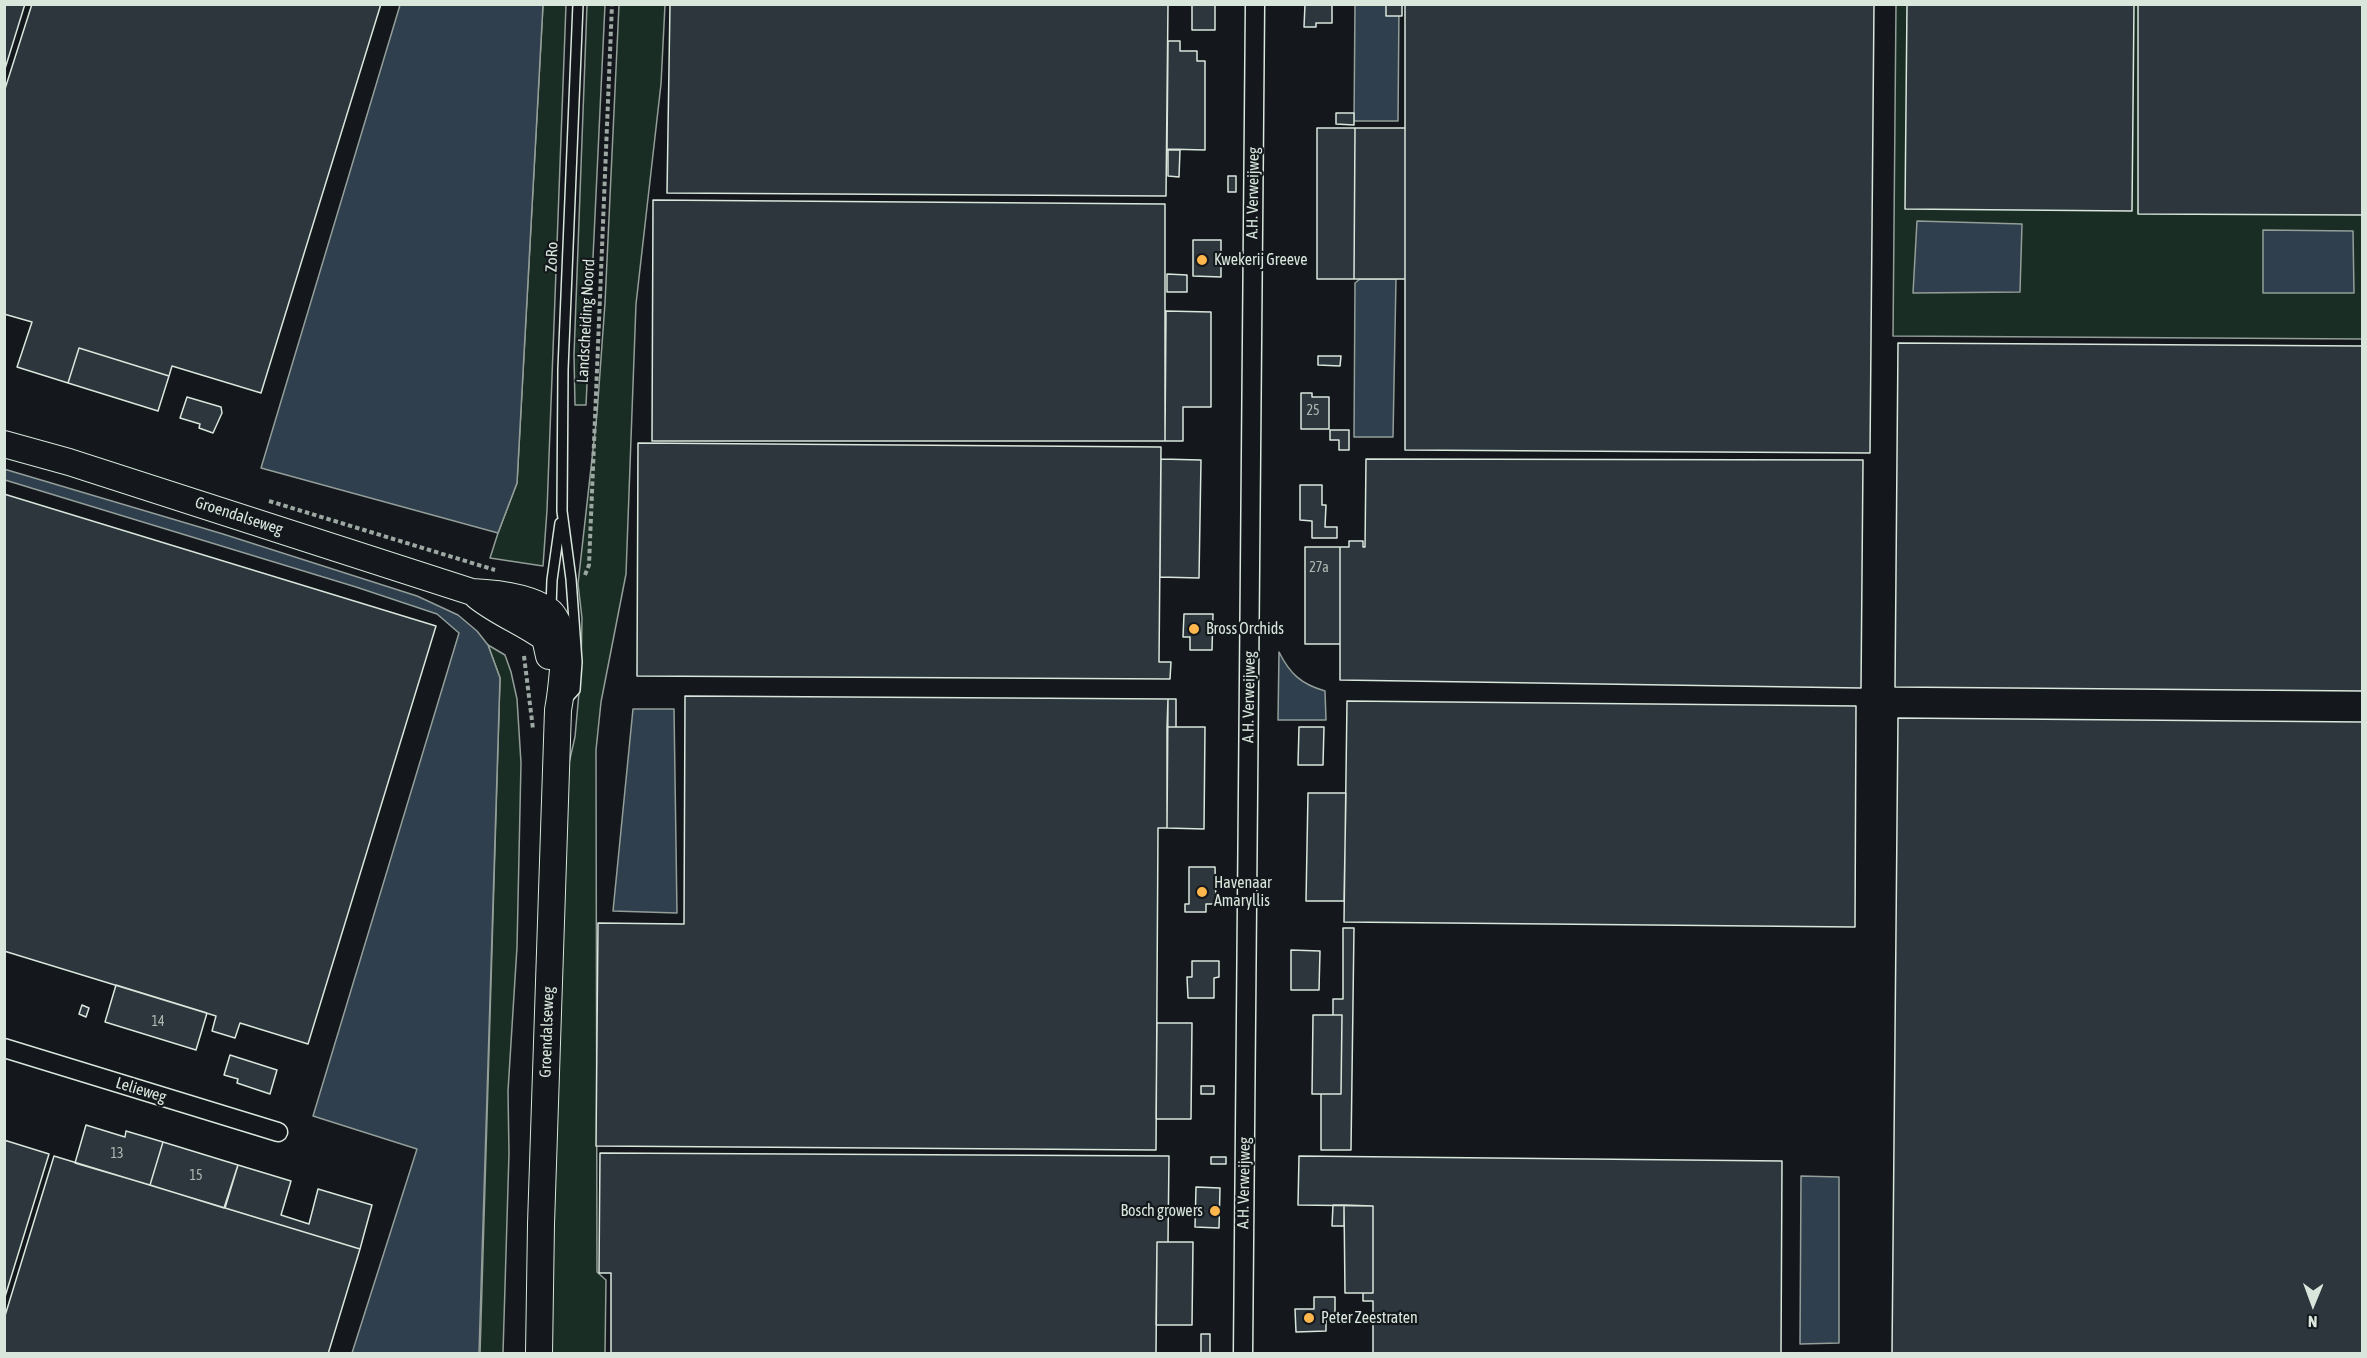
<!DOCTYPE html>
<html>
<head>
<meta charset="utf-8">
<style>
	body { margin:0 }
	#map { position:relative; width:2367px; height:1358px; overflow:hidden; background:#14181c; font-family:"Asap Condensed",sans-serif }
	canvas { display:block }
	.frame { position:absolute; inset:0; border:6px solid #d8e6dc; pointer-events:none }
	.north { position:absolute; left:2283px; top:1274px; width:60px; height:60px; -webkit-text-stroke:4px #14181c; paint-order:stroke; rotate:181deg; font-size:16px; font-weight:700; line-height:24px; text-align:center; color:#d8e6dc }
	.north::after { content:''; display:block; margin:auto; width:21px; height:27px; background:#d8e6dc; clip-path:polygon(50% 0,100% 100%,50% 72%,0 100%) }
</style>
</head>
<body>
<div id="map">
<canvas width="2367" height="1358"></canvas>
<div class="frame"></div>
<div class="north">N</div>
</div>
<script>
const c = document.querySelector('canvas').getContext('2d');
c.lineJoin = 'round';
function fillPath(path, color) {
  c.fillStyle = color;
  c.fill(path, 'evenodd');
}
function trace(path, color, width, dash) {
  c.strokeStyle = color;
  c.lineWidth = width;
  c.lineCap = dash ? 'butt' : 'round';
  c.setLineDash(dash || []);
  c.stroke(path);
}
function write(font, color, halo, rows, align = 'center') {
  c.font = font + ' "Asap Condensed",sans-serif';
  c.lineWidth = 4.5;
  c.setLineDash([]);
  c.textBaseline = 'middle';
  c.strokeStyle = halo;
  c.fillStyle = color;
  for (const [text, x, y, turn = 0] of rows) {
    c.save();
    c.translate(x, y);
    c.rotate((+turn || 0) * Math.PI / 180);
    c.textAlign = isNaN(turn) ? turn : align;
    if (halo) c.strokeText(text, 0, 0);
    c.fillText(text, 0, 0);
    c.restore();
  }
}
const green = new Path2D(`
	M543,5h23l-19,505 -4,56 -53,-8 8,-25 19,-50z
	M587,5h18l-19,400h-11l-1,-50z
	M619,5h46l-4,79 -25,220 -10,270 -25,128 -5,48 1,522 9,8 -1,73 -57,1 18,-578 9,-39 6,-67 1,-52 -4,-34 19,-170 8,-111z
	M1896,5h466v334l-469,-3z
	M488,645l17,10 6,17 6,27 4,64 -4,184 -9,144 1,62 -6,200 -23,1 20,-676z`);
fillPath(green, '#1a2d24');
trace(green, '#939e99', 1.5);
const water = new Path2D(`
	M400,5h143l-26,478 -19,50 -237,-65z
	M1355,5h44l-1,116h-44z
	M1917,221l105,3 -2,68 -107,1z
	M2263,230l90,1 1,62h-91z
	M1360,279h36l-3,158h-39l1,-154z
	M4,469l219,65 194,62 41,19 19,16 11,14 12,33 -21,675h-127l65,-204 -104,-33 146,-483 -22,-19 -81,-27 -351,-107z
	M1279,652c11,22 22,32 46,39l1,29h-48z
	M633,709h41l3,204 -64,-2z
	M1801,1176l38,1v166l-39,1z`);
fillPath(water, '#2f3f4d');
trace(water, '#939e99', 1.5);
const building = new Path2D(`
	M4,4h21l-21,68z
	M32,4h349l-120,389 -89,-27 -3,10 -90,-28 -11,35 -51,-16 15,-45 -28,-8v-222z
	M670,4h498l-2,192 -499,-3z
	M1192,4h23v26h-23z
	M1305,4h27v19h-16v4h-12z
	M1386,4h16v12h-16z
	M1405,4h469l-4,449 -465,-3z
	M1907,4h227l-2,207 -227,-2z
	M2138,4h224v211l-224,-1z
	M1168,41h12v10h17v10h8v89l-38,-1z
	M1336,113h18v12l-18,-1z
	M1317,128h38l-1,151h-37z
	M1355,128h50v151h-51z
	M1168,150h12l-1,27 -11,-1z
	M1228,176h8v16h-8z
	M653,200l512,4v237h-513z
	M1193,240h28v37l-28,-1z
	M1167,274l20,1v17h-20z
	M1166,311l45,1v95h-28v34h-18z
	M1898,343l464,3v345l-467,-4z
	M79,348l90,28 -11,35 -90,-28z
	M1318,356h23l-1,10 -22,-1z
	M1301,393h11v4h17v32h-28z
	M187,397l34,10 1,6 -9,20 -14,-5 1,-4 -20,-6z
	M1330,430h19v20h-10v-10h-9z
	M638,443l523,4 -2,215h12l-1,17 -533,-3z
	M1161,459l40,1 -2,118 -39,-1z
	M1366,459l497,1 -2,228 -521,-8v-133h9v-6h14v6h2z
	M1300,485h22v20h4l-1,22h12v11h-25v-17l-12,-1z
	M4,494l432,132 -128,418 -68,-21 -5,15 -23,-7 4,-15 -212,-65z
	M1305,547h35v97h-35z
	M1184,614h29l-1,36h-22v-13h-7z
	M685,696l483,3 -1,129h-9l-2,322 -560,-4 2,-223 86,1z
	M1168,699h8v28h-9z
	M1347,701l509,5 -1,221 -511,-5z
	M1898,718l464,4v632h-470z
	M1167,727h38l-1,102 -37,-1z
	M1299,727h25l-1,38h-25z
	M1308,793h38l-2,108h-38z
	M1189,867h26l1,37h-10v8h-21v-8h4z
	M1343,928h11l-3,222h-30v-56h20l1,-79h-9v-16h10z
	M1291,950l29,1 -1,39h-28z
	M1192,961h27v16l-5,1v20h-26l-1,-21h5z
	M116,985l91,28 -11,37 -91,-28z
	M82,1005l7,3 -3,9 -7,-3z
	M1313,1015h29l-1,79h-29z
	M1157,1023h35l-1,96h-35z
	M230,1055l47,15 -7,24 -33,-11 1,-4 -14,-4z
	M1201,1086h13v8h-13z
	M86,1125l39,12 1,-6 37,11 -13,43 -75,-22z
	M4,1140l45,14 -45,146z
	M163,1142l75,23 -14,43 -74,-23z
	M600,1153l569,3 -1,86h-11l-1,112h-545v-81h-12z
	M54,1156l306,93 -32,105h-324v-35z
	M1299,1156l483,5 -1,193h-408v-53h-10v-8h10v-87l-75,-1z
	M1211,1157h15v7h-15z
	M238,1165l53,16 -10,34 28,9 9,-35 54,16 -12,44 -135,-41z
	M1196,1187l24,1 -1,40 -24,-1z
	M1333,1205h11v21h-12z
	M1344,1205l29,1v87h-28z
	M1157,1242h36l-1,83h-36z
	M1314,1297h21v20h-9v14l-30,1 -1,-23h19z
	M1201,1334h9v20h-9z`);
fillPath(building, '#2c363c');
trace(building, '#d8e6dc', 1.5);
const lane = new Path2D(`
	M551,607l1,-27 8,-57
	M566,700l9,-10 2,-28 -6,-83 -9,-68 1,-142 15,-365`);
const street = new Path2D(`
	M4,1048l274,84
	M1243,1354l12,-1350`);
const secondary = new Path2D(`
	M4,444l65,18 403,130c23,1 58,5 77,19 5,3 12,18 14,24 3,16 -2,59 -5,75l-17,514 -2,130
	M477,596c21,17 46,26 68,42l4,18`);
trace(lane, '#d8e6dc', 12);
trace(street, '#d8e6dc', 21);
trace(secondary, '#d8e6dc', 28);
trace(new Path2D(`
	M269,501l226,69
	M585,575l4,-10 23,-561
	M524,656l9,73`), '#9da8a2', 4, [4.5, 3]);
trace(lane, '#14181c', 9);
trace(street, '#14181c', 18);
trace(secondary, '#14181c', 26);
for (const [x, y, r, color] of [
	[1202,260,6,"#ffb74d"],
	[1194,629,6,"#ffb74d"],
	[1202,892,6,"#ffb74d"],
	[1215,1211,6,"#ffb74d"],
	[1309,1318,6,"#ffb74d"]
]) {
  const dot = new Path2D();
  dot.arc(x, y, r, 0, 2 * Math.PI);
  c.fillStyle = color;
  c.fill(dot);
  trace(dot, '#14181c', 2);
}
write('14px', '#adbab4', null, [
	["25",1313,411],
	["27a",1319,568],
	["14",158,1022],
	["13",117,1154],
	["15",196,1176]
]);
write('16px', '#d8e6dc', '#14181c', [
	["A.H. Verweijweg",1253,193,-89],
	["ZoRo",552,257,-88],
	["Landscheiding Noord",586,321,-87],
	["Groendalseweg",239,516,18],
	["A.H. Verweijweg",1249,697,-89],
	["Groendalseweg",547,1032,-88],
	["Lelieweg",141,1090,17],
	["A.H. Verweijweg",1244,1183,-89]
]);
write('16px', '#d8e6dc', '#14181c', [
	["Kwekerij Greeve",1214,260],
	["Bross Orchids",1206,629],
	["Havenaar",1214,883],
	["Amaryllis",1214,901],
	["Bosch growers",1203,1211,"right"],
	["Peter Zeestraten",1321,1318]
], 'left');
</script>
</body>
</html>
